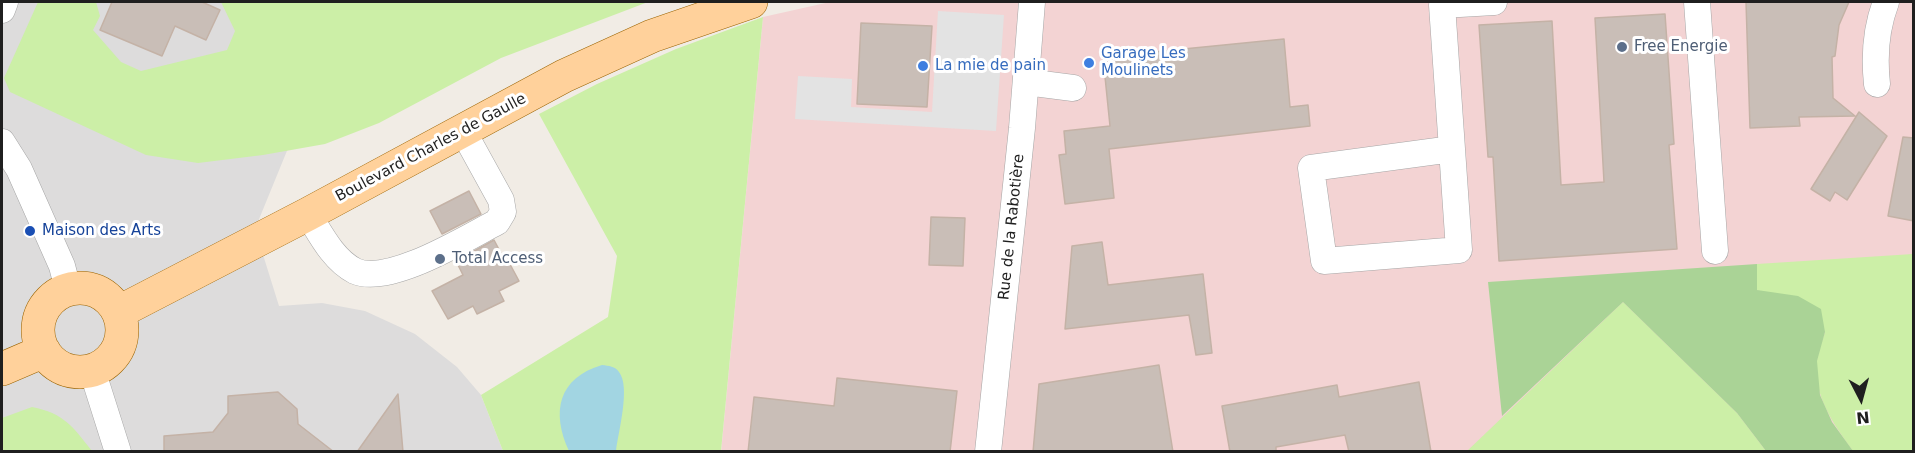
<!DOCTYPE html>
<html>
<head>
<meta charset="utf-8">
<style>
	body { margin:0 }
	#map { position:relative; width:1915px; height:453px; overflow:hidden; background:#f1ece5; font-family:"DejaVu Sans",sans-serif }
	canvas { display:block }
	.frame { position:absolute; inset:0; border:3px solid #1f1f1f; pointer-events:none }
	.north { position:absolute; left:1831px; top:369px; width:60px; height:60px; -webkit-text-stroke:4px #fff; paint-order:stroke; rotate:174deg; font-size:16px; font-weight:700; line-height:24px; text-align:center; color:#1f1f1f }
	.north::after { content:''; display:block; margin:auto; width:21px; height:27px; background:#1f1f1f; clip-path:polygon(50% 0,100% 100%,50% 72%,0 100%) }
</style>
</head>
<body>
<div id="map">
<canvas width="1915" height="453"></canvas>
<div class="frame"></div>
<div class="north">N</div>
</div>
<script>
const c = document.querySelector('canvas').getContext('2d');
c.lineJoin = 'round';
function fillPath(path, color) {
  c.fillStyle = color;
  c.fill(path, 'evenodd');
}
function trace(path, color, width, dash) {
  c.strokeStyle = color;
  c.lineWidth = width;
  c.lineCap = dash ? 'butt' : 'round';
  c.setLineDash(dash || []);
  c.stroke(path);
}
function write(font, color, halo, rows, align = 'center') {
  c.font = font + ' "DejaVu Sans",sans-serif';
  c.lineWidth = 6;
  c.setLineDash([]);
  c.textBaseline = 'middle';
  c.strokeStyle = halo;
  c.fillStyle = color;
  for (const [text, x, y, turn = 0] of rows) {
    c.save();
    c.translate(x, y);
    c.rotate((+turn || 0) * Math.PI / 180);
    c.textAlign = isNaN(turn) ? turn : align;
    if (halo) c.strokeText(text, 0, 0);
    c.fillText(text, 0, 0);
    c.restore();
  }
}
fillPath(new Path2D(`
	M2,2h354l-29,51 -72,176 24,77 43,-3 43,8 50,23 42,33 24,28 22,56h-501z`), '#dddcdc');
fillPath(new Path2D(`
	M830,2h1083v449l-1192,1 42,-435z`), '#f3d3d3');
fillPath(new Path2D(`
	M38,2h58l4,14 -7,14 28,32 20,9 86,-21 8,-19 -14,-29h427l-147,56 -122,65 -54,21 -62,11 -65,8 -52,-8 -136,-63 -6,-14z
	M763,17l-42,434h-218l-22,-56 127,-78 9,-61 -78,-142 58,-30 79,-35z
	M1913,254v197h-60c-19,-26 -41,-57 -36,-91 2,-10 5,-19 8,-28l-68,-42v-26z
	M1623,302l114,111 29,38 -300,1z
	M32,407c32,6 41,20 60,44h-90v-33z`), '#ccefa7');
fillPath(new Path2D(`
	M1757,264v26l41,6 23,13 4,23 -8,29 3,34 12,27 21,29h-87l-29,-38 -114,-111 -121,114 -14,-134z`), '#aad396');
fillPath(new Path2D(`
	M938,11l66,4 -8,116 -201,-12 3,-43 54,3 -1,28 81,5z`), '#e3e3e3');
fillPath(new Path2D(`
	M602,365c7,1 13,1 17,7 12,15 -1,61 -3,79h-47c-18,-39 -11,-73 33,-86z`), '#a2d5e2');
const building = new Path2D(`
	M112,2h90l18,8 -14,30 -31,-14 -13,30 -62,-26z
	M1746,2h103l-10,23 -4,31 -3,1 1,41 22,18 -56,1 1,9 -50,2z
	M1665,14l9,130 -5,1 8,104 -178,12 -6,-104h-5l-9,-132 73,-4 9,164 43,-3 -9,-164z
	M861,23l71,3 -5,81 -70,-3z
	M1284,39l6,68 18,-2 2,21 -201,23 5,49 -49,6 -6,-49 7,-1 -2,-23 46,-5 -7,-69z
	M1859,112l28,24 -40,64 -12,-8 -5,9 -19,-12z
	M1903,137l11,1v83l-26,-5z
	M469,191l12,23 -39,20 -12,-23z
	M931,217l34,1 -2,48 -34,-1z
	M494,240l8,15 2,-2 15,28 -20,10 5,10 -27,13 -4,-8 -25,13 -16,-28 31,-16 -7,-14z
	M1102,242l6,43 95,-11 9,79 -16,2 -7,-40 -124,14 7,-83z
	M1159,365l14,87h-140l6,-68z
	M837,378l120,13 -7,61h-202l6,-55 80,9z
	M1419,382l12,70h-82l-4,-17 -69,12v5h-46l-8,-46 115,-21 2,12z
	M278,392l19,17 1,15 36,28h-170v-16l49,-4 15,-19v-17z
	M398,394l5,58h-46z`);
fillPath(building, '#c9beb7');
trace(building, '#c4b2a6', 1.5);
const minor = new Path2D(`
	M1697,2l18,249
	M2,10l3,-8
	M1026,82l47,6
	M1877,84c-3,-28 -1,-56 9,-82
	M2,142l17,27 43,97 6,23
	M1452,149l-141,19 13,93 135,-11 -17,-245 52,-3
	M308,214c12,19 25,46 47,57 34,15 111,-33 142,-49l6,-10 -2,-12 -38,-69
	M92,370l26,82
	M988,452l34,-324 10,-126`);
const major = new Path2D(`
	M38 330a42 42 0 1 1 84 0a42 42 0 1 1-84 0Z
	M119,312l189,-98 256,-138 88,-40 99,-34
	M2,369l42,-18`);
trace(minor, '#a6a6a6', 27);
trace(major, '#9a6300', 34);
trace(minor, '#fff', 26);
trace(major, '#ffd19b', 33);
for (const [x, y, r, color] of [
	[1622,47,6,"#5c6f8a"],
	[1089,63,6,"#3f7fe0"],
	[923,66,6,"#3f7fe0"],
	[30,231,6,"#1a4fb4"],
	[440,259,6,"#5c6f8a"]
]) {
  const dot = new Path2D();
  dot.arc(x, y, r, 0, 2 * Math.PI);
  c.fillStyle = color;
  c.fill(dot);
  trace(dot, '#fff', 2);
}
write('15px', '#4e5e75', '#fff', [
	["Free Energie",1634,47],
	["Total Access",452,259]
], 'left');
write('15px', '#366cbe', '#fff', [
	["Garage Les",1101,54],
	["Moulinets",1101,71],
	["La mie de pain",935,66]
], 'left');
write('15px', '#1f1f1f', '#fff', [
	["Boulevard Charles de Gaulle",431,148,-28],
	["Rue de la Rabotière",1012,227,-84]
]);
write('15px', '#164399', '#fff', [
	["Maison des Arts",42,231]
], 'left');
</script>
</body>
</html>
